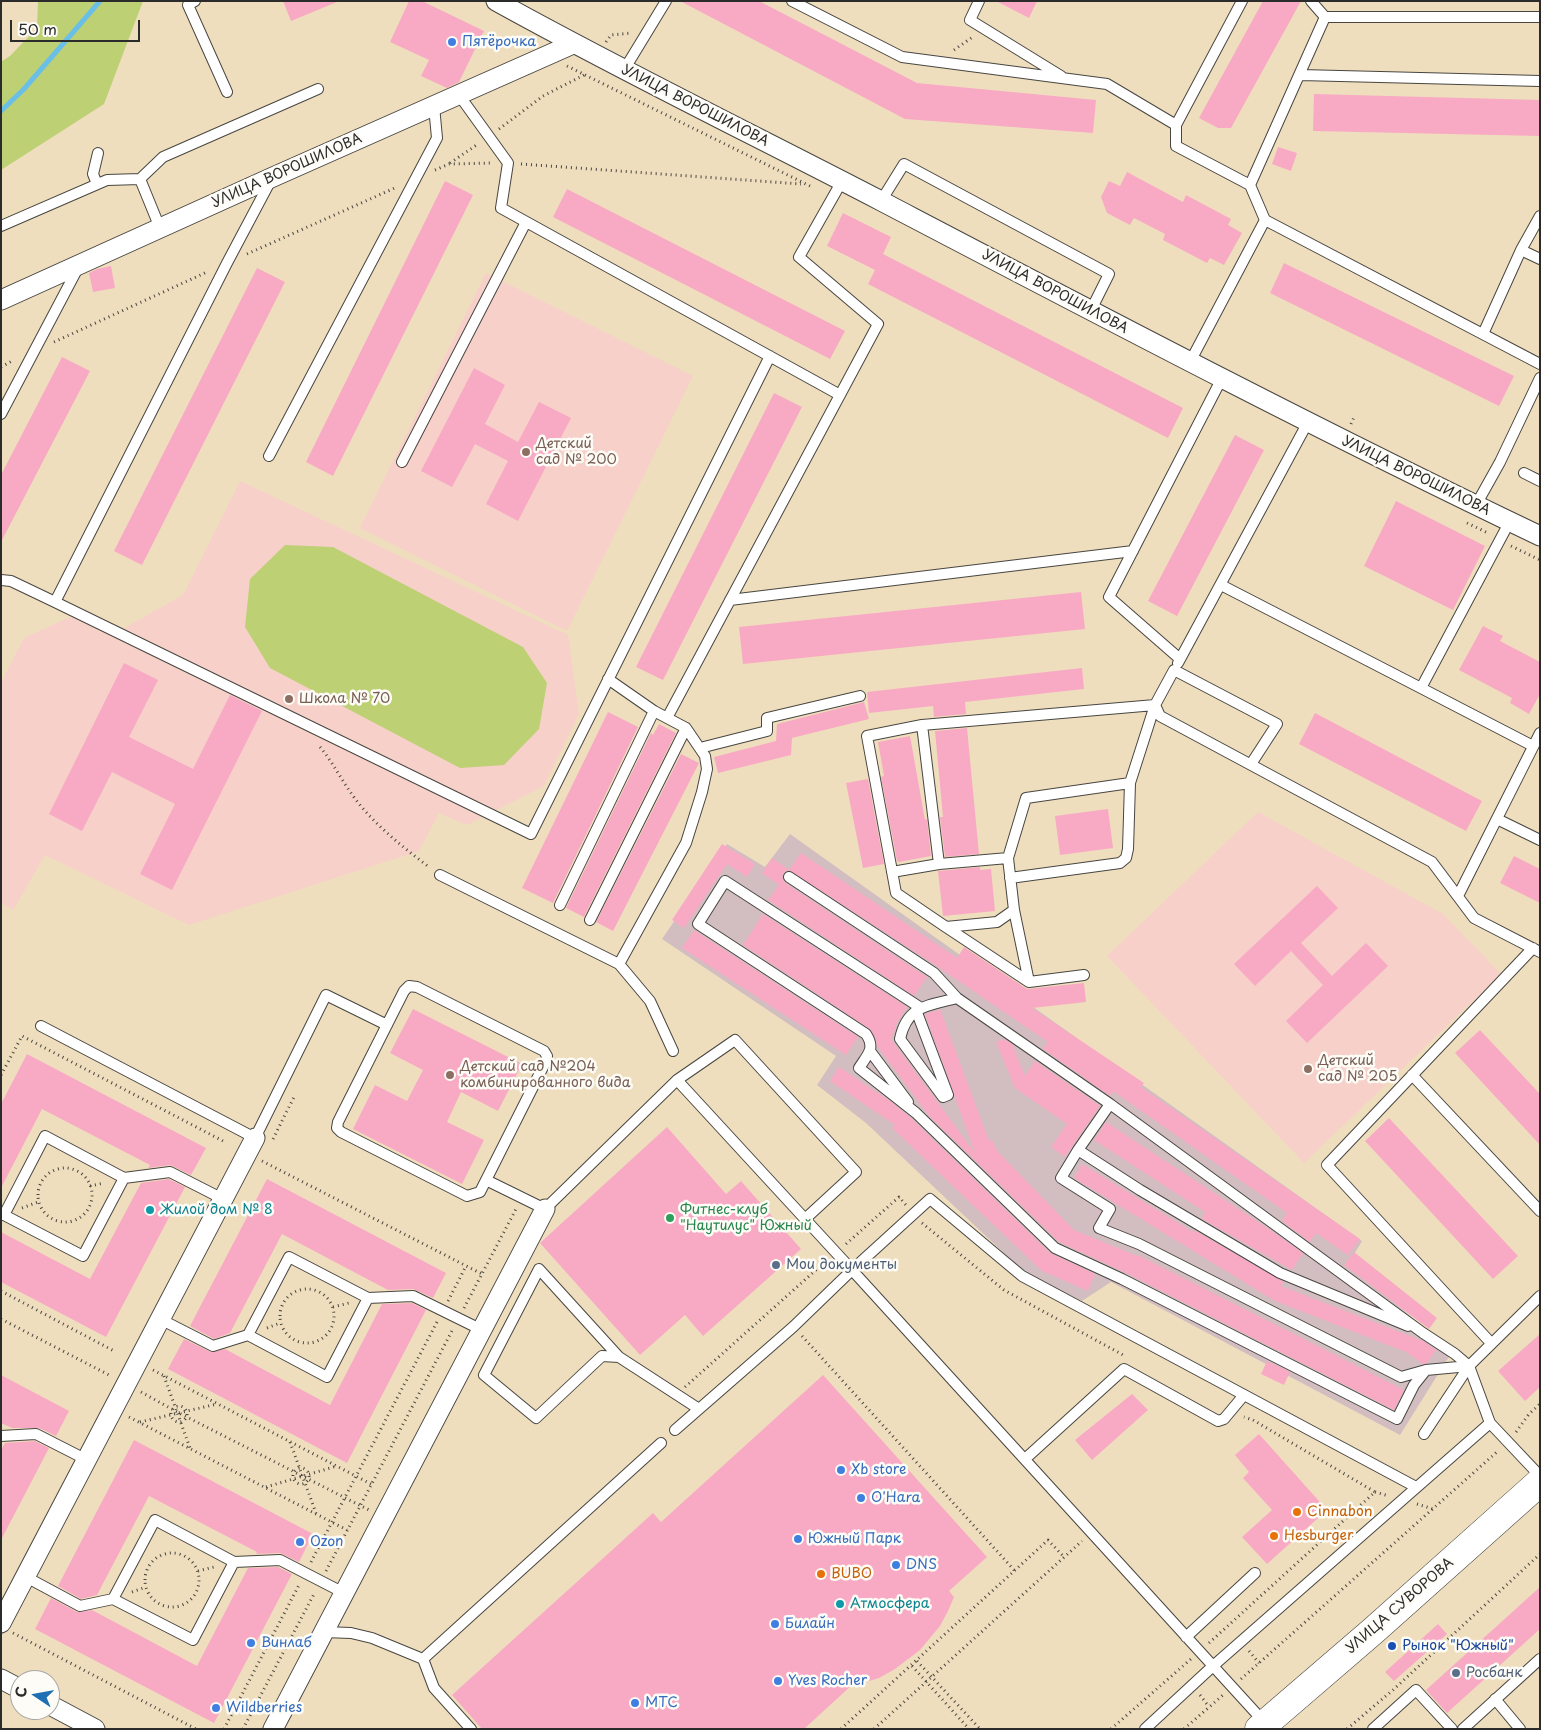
<!DOCTYPE html>
<html>
<head>
<meta charset="utf-8">
<style>
	body { margin:0 }
	#map { position:relative; width:1541px; height:1730px; overflow:hidden; background:#efdebd; font-family:"Playpen Sans",sans-serif }
	canvas { display:block }
	.frame { position:absolute; inset:0; border:2px solid #2b2b2b; pointer-events:none }
	.north { position:absolute; left:10px; top:1670px; width:50px; height:50px; box-sizing:border-box; background:#fdfcf7; border:1px solid #a9a8a5; border-radius:50%; rotate:282deg; font-size:14px; font-weight:700; line-height:20px; text-align:center; color:#2b2b2b }
	.north::after { content:''; display:block; margin:auto; width:18px; height:22px; background:#1f6fb2; clip-path:polygon(50% 0,100% 100%,50% 72%,0 100%) }
	.scale { position:absolute; left:10px; top:20px; width:130px; height:22px; box-sizing:border-box; border:2px solid #2b2b2b; border-top:0; padding-left:6px; font-size:15px; line-height:18px; white-space:nowrap; color:#2b2b2b; -webkit-text-stroke:4px #fdfcf7; paint-order:stroke }
</style>
</head>
<body>
<div id="map">
<canvas width="1541" height="1730"></canvas>
<div class="frame"></div>
<div class="north">С</div>
<div class="scale">50 m</div>
</div>
<script>
const c = document.querySelector('canvas').getContext('2d');
c.lineJoin = 'round';
function fillPath(path, color) {
  c.fillStyle = color;
  c.fill(path, 'evenodd');
}
function trace(path, color, width, dash) {
  c.strokeStyle = color;
  c.lineWidth = width;
  c.lineCap = dash ? 'butt' : 'round';
  c.setLineDash(dash || []);
  c.stroke(path);
}
function write(font, color, halo, rows, align = 'center') {
  c.font = font + ' "Playpen Sans",sans-serif';
  c.lineWidth = 5;
  c.setLineDash([]);
  c.textBaseline = 'middle';
  c.strokeStyle = halo;
  c.fillStyle = color;
  for (const [text, x, y, turn = 0] of rows) {
    c.save();
    c.translate(x, y);
    c.rotate((+turn || 0) * Math.PI / 180);
    c.textAlign = isNaN(turn) ? turn : align;
    if (halo) c.strokeText(text, 0, 0);
    c.fillText(text, 0, 0);
    c.restore();
  }
}
fillPath(new Path2D(`
	M486,273l207,103 -126,255 -207,-103z
	M240,481l328,154 11,79 -35,72 -77,39 -28,-12 -20,38 -230,74 -144,-70 -32,55 -12,-7v-220l23,-45 55,-25 42,17 62,-35z
	M1258,812l185,102 58,60 -197,189 -197,-207z`), '#f7d0c9');
fillPath(new Path2D(`
	M790,834l572,407 -13,22 103,89 -52,83 -289,-153 -29,19 -57,-28 -159,-150 -49,-38 19,-29 -174,-117 65,-95 38,23z`), '#d2bec1');
fillPath(new Path2D(`
	M38,1h105l-39,103 -103,66v-108l9,-6 27,-28z
	M285,545l48,2 190,100 24,36 -8,46 -35,36 -44,3 -190,-100 -25,-41 5,-48z`), '#bdd074');
trace(new Path2D(`
	M1,111l23,-22 76,-88`), '#6abfe7', 5);
fillPath(new Path2D(`
	M283,1h54v1l-46,19z
	M409,1h13l62,30 -25,51 -12,6 -26,-12 8,-16 -39,-18z
	M680,1h79l158,82 179,17 -3,33 -188,-14z
	M996,1h41l-8,17z
	M1263,1h38l-70,127h-13l-19,-10z
	M1314,94l226,6v36l-227,-5z
	M1278,147l19,6 -6,18 -19,-7z
	M1127,172l56,30 3,-7 45,24 -3,6 14,8 -18,32 -14,-7 -3,5 -44,-23 2,-6 -31,-16 -4,7 -23,-12 -6,-16 8,-16 11,5z
	M445,181l28,14 -140,281 -27,-14z
	M567,189l278,142 -15,28 -277,-142z
	M843,213l48,24 -8,17 300,154 -15,30 -300,-154 7,-14 -48,-24z
	M1284,263l230,113 -15,30 -229,-113z
	M111,266l4,22 -22,4 -4,-19 8,-4z
	M257,268l28,14 -143,283 -28,-14z
	M62,357l28,14 -89,171v-67z
	M474,368l31,17 -20,39 33,18 21,-40 32,16 -53,103 -32,-17 22,-43 -33,-17 -23,43 -31,-16z
	M774,393l28,14 -139,273 -27,-13z
	M1235,435l29,15 -87,166 -29,-15z
	M1396,501l89,45 -32,64 -89,-44z
	M1081,592l4,37 -342,35 -4,-37z
	M1483,626l20,10 -3,5 40,21v32l-11,20 -19,-11 2,-5 -53,-28z
	M124,663l34,17 -29,57 64,32 37,-74 32,16 -90,179 -32,-16 35,-70 -63,-32 -30,59 -33,-17z
	M1082,668l2,21 -119,13 1,12 -32,3 -1,-11 -64,7 -2,-21z
	M864,702l5,17 -77,19 -1,17 -73,18 -4,-16 62,-16 1,-17z
	M608,712l30,15 -85,176 -31,-15z
	M1315,713l167,88 -16,30 -167,-87z
	M659,724l17,9 -92,184 -18,-9 85,-175 2,2z
	M967,728l12,126 -34,3 -5,-40h3l-8,-86z
	M910,736l15,84 2,-1 4,37 -32,6 -2,-1 -16,-84 3,-1 -6,-34z
	M681,754l18,9 -86,168 -17,-9z
	M868,779l16,85 -21,4 -17,-85z
	M1108,809l5,39 -53,7 -5,-39z
	M722,844l33,20 -8,13 -20,-13 -43,64 -12,-8z
	M801,853l156,105 7,-11 63,42 57,-6 2,19 -54,6 112,75 -3,4 219,152 -12,16 -32,-22 -6,9 -28,-21 5,-8 -174,-122 -3,5 -67,-47 5,-7 -110,-75 -149,-97z
	M1514,856l26,13v34l-40,-20z
	M772,858l17,12 -3,1 -4,5 3,7 142,94 -13,19 -146,-96 11,-15 -17,-12z
	M980,867v3l11,-1 4,42 -52,5 -5,-45z
	M1317,886l21,22 -37,35 31,33 34,-33 22,23 -81,77 -21,-22 37,-36 -32,-34 -36,35 -21,-22z
	M763,914l144,93 -12,19 2,-1 -6,14 84,114 -50,-139 14,-4 1,-1 49,132 3,-1 6,12 76,78 63,26 1,-1 266,135 -10,20 -266,-136 -69,-32 -129,-125 -53,-71 -2,-9 -5,-8 -127,-84z
	M694,930l164,107 -12,18 -164,-107z
	M413,1009l109,55 -24,47 -37,-19 -14,30 37,18 -22,44 -109,-55 22,-44 32,16 16,-31 -33,-17z
	M1480,1030l60,64v51l-85,-92z
	M1004,1039l8,5 13,32 10,-15 65,45 -35,51 -14,-10 16,-23 -52,-36 -19,-46z
	M27,1054l179,94 -15,27 -21,-10 -22,3 2,-3 -108,-56 -41,79v-84z
	M839,1067l51,34 21,17 139,135 45,21 -7,17 -46,-20 -150,-143 3,-3 -65,-44z
	M1389,1118l129,138 -25,23 -128,-138z
	M1106,1122l160,105 37,26 -11,17 -90,-51 3,-7 -111,-72z
	M667,1127l59,67 15,-13 60,68 -98,87 -18,-21 -45,40 -100,-112z
	M1082,1164l111,68 1,-2 90,52 -3,4 142,55 13,9 -9,13 -4,1 -17,-12 -131,-51 -201,-123z
	M169,1179l16,8 -79,150 -105,-55v-50l89,47 51,-96z
	M267,1179l179,94 -13,25 -20,-9 -25,1 -106,-56 -52,99 -16,6 -24,-13z
	M1354,1252l83,66 -8,11 -85,-64z
	M412,1303l14,7 -79,153 -179,-94 16,-30 27,13 14,-3 105,56 52,-101z
	M1540,1334v53l-15,14 -27,-30z
	M1267,1361l23,11 -6,13 -23,-11z
	M1,1375l68,36 -13,25 -17,-8h-27l-11,-5z
	M823,1375l164,182 -38,34 5,6 -6,14 -8,15 -20,24 -25,19 -16,9 -10,3 -5,-7 -60,55h-322l-30,-34 201,-182 8,9z
	M1132,1394l16,16 -56,50 -17,-20z
	M1259,1434l68,76 -60,54 -25,-27 30,-27 -29,-32 6,-6 -14,-17z
	M134,1440l179,94 -14,28 -19,-9 -24,1 1,-2 -108,-56 -52,99 -16,4 -23,-13z
	M35,1441l14,7 -48,92v-90l4,-7z
	M278,1567l14,7 -78,149 -179,-94 16,-31 26,14 15,-2 105,56 51,-98z
	M1540,1587v42l-93,84 -21,-23z
	M1438,1624l9,10 -53,47 -9,-9z`), '#f8aac4');
const lane = new Path2D(`
	M195,1l-7,4 39,87
	M792,1l110,56 205,27 69,41v21l74,39 15,35 275,144
	M979,1l-9,19 91,56
	M1325,17h215
	M624,70l42,-69
	M1300,75l240,6
	M459,95l49,68 -7,45 339,187
	M1176,125l66,-124
	M271,180l-44,83 -172,339 476,232 239,-478
	M97,184l-4,-10 5,-21
	M1250,185l75,-168 -14,-16
	M881,201l23,-37 205,110 -18,36
	M1,226l106,-46 33,-1
	M160,228l-20,-49 23,-22 155,-68
	M1521,250l19,-34
	M1483,334l38,-84 19,9
	M1190,362l75,-142
	M1,414l78,-148
	M269,456l168,-318 -3,-32
	M402,462l124,-240
	M1524,473l16,8
	M1476,505l24,-43 40,-84
	M1,580l10,1 44,21
	M1221,585l200,103 89,-167
	M730,600l403,-49
	M1180,659l-71,-62 113,-219
	M1178,663l130,-241
	M1421,688l112,58
	M1155,705l5,11 272,146 42,56 66,34
	M667,718l211,-394 -79,-67 43,-76
	M922,725l17,139
	M700,748l67,-17v-13l93,-22
	M1497,819l43,21
	M892,872l47,-8 69,-6
	M440,875l179,89 31,37 23,50
	M789,877l145,96 23,25 153,106 313,229 32,21 14,12
	M1010,878l110,-15 6,-5 2,-9 2,-66
	M1458,896l82,-163
	M560,905l94,-194
	M1014,910l15,72
	M590,920l96,-192 -32,-17 -46,-32
	M946,927l-50,-34 -29,-157 55,-11 233,-20 19,-35 103,54 -26,40
	M619,964l67,-121 16,-51 5,-23 -2,-13 -19,-28
	M1084,975l-55,7 -83,-55 51,-5 17,-12 -6,-52 18,-60 104,-15 25,-78
	M409,986l8,1 127,64 3,5 -1,5 -66,131 -13,4 -126,-64 -4,-4 1,-6 66,-131z
	M921,1008l-196,-127 -27,43 168,110c10,15 1,21 -7,34l57,45 139,135 67,31 275,140 17,-34 12,-15
	M916,1010l32,85 -5,2 -43,-58c7,-34 28,-33 57,-41
	M41,1026l214,112 71,-143 61,30
	M870,1051l38,51
	M1412,1075l128,136
	M677,1080l175,190 78,-71 92,77 394,211
	M1110,1104l-32,46 62,40 140,83 128,53
	M1078,1150l-17,28 49,31 -11,19 40,16 262,133 25,-7 43,-4
	M124,1178l46,-6 53,27
	M486,1180l59,29 132,-129 58,-40 121,132 -51,47
	M1,1215h3l79,41 41,-78 -79,-42 -41,79
	M1540,1296l-71,70 21,57 50,53
	M368,1298l45,-2 69,34
	M160,1319l53,27 35,-11 79,42 41,-79 -79,-41 -41,78
	M1491,1343l-164,-178 206,-217
	M619,1357l-80,-88 -55,106 52,43 66,-62 17,1 80,52
	M675,1430l118,-103 59,-57 413,453
	M1424,1434l45,-68
	M1,1436l35,-2 51,26
	M1025,1459l99,-90 94,52 6,-2 20,-24
	M234,1562l46,-2 64,33
	M26,1577l54,29 33,-7 80,41 41,-78 -79,-42 -42,79
	M324,1632l27,1 21,5 51,21 238,-216
	M1186,1637l69,-64
	M423,1659l11,29 37,41
	M1495,1699l25,30
	M1145,1729l68,-63 277,-243
	M1373,1729l43,-39 36,39
	M1463,1729l77,-70`);
const street = new Path2D(`
	M496,1c128,71 258,134 387,201 218,114 435,228 657,334
	M1,300l272,-123 300,-133
	M1,1623l254,-485
	M1,1679l19,10
	M50,1705l45,24
	M273,1729l272,-520`);
const secondary = new Path2D(`
	M1259,1729l114,-98 167,-149`);
trace(lane, '#484641', 12);
trace(street, '#484641', 21);
trace(secondary, '#484641', 29);
trace(new Path2D(`
	M606,42l5,-7 21,-2
	M954,50l20,-14
	M567,66l245,121
	M499,129l44,-33 41,-21
	M450,163l28,-19
	M521,164l280,20
	M435,170l14,-6 43,-1
	M247,254l150,-67
	M54,342l153,-70
	M1,367l13,-7
	M1351,424l4,-9
	M1467,523l21,10
	M1511,546l29,14
	M320,747c15,18 25,40 40,58 20,24 44,43 69,62
	M1,1075l21,-39 203,106
	M273,1139l22,-44
	M262,1161l220,113
	M38 1195a27 27 0 1 1 54 0a27 27 0 1 1-54 0Z
	M90,1186l14,-3
	M22,1208l16,-6
	M922,1223l82,67 121,66
	M846,1244l53,-47 7,8
	M280 1316a27 27 0 1 1 54 0a27 27 0 1 1-54 0Z
	M1,1291l113,60
	M448,1301l18,-35
	M333,1307l16,-4
	M464,1308l52,-99
	M1,1319l110,57
	M267,1328l13,-5
	M802,1336l213,235
	M153,1370l218,114
	M164,1376l26,72
	M685,1387l141,-126
	M141,1392l36,20 192,98
	M171 1414a8 8 0 1 1 16 0a8 8 0 1 1-16 0Z
	M129,1417l218,113
	M140,1422l77,-18
	M1516,1432l13,-18 11,-10
	M290,1442l26,71
	M293 1476a8 8 0 1 1 16 0a8 8 0 1 1-16 0Z
	M266,1487l71,-21
	M1375,1492l14,4
	M1417,1504l16,5
	M145 1580a27 27 0 1 1 54 0a27 27 0 1 1-54 0Z
	M311,1562l126,-240
	M198,1571l16,-4
	M326,1571l127,-242
	M132,1592l14,-5
	M13,1633l183,96
	M1209,1643l166,-151 -122,-72 -9,-3
	M1249,1651l10,12
	M917,1661l63,68
	M912,1666l57,63
	M1241,1679l257,-228
	M1200,1695l9,12
	M224,1729l76,-146
	M243,1729l72,-137
	M841,1729l207,-189 16,17
	M874,1729l208,-188
	M1111,1729l80,-70
	M1184,1729l39,-34
	M1347,1729l46,-39 147,-136`), '#484641', 3, [1, 4]);
trace(lane, '#fff', 10);
trace(street, '#fff', 19);
trace(secondary, '#fff', 28);
for (const [x, y, r, color] of [
	[452,42,5,"#3f7fe0"],
	[526,452,5,"#8d6e63"],
	[289,699,5,"#8d6e63"],
	[1308,1069,5,"#8d6e63"],
	[450,1075,5,"#8d6e63"],
	[150,1210,5,"#0f9aa8"],
	[670,1218,5,"#2e9e5b"],
	[776,1265,5,"#5c6f8a"],
	[841,1470,5,"#3f7fe0"],
	[861,1498,5,"#3f7fe0"],
	[1297,1512,5,"#e8710a"],
	[1274,1536,5,"#e8710a"],
	[798,1539,5,"#3f7fe0"],
	[300,1542,5,"#3f7fe0"],
	[896,1565,5,"#3f7fe0"],
	[821,1574,5,"#e8710a"],
	[840,1604,5,"#0f9aa8"],
	[775,1624,5,"#3f7fe0"],
	[251,1643,5,"#3f7fe0"],
	[1392,1646,5,"#1a4fb4"],
	[1456,1673,5,"#5c6f8a"],
	[778,1681,5,"#3f7fe0"],
	[635,1703,5,"#3f7fe0"],
	[216,1708,5,"#3f7fe0"]
]) {
  const dot = new Path2D();
  dot.arc(x, y, r, 0, 2 * Math.PI);
  c.fillStyle = color;
  c.fill(dot);
  trace(dot, '#fdfcf7', 2);
}
write('14px', '#366cbe', '#fdfcf7', [
	["Пятёрочка",462,42],
	["Xb store",851,1470],
	["O'Hara",871,1498],
	["Южный Парк",808,1539],
	["Ozon",310,1542],
	["DNS",906,1565],
	["Билайн",785,1624],
	["Винлаб",261,1643],
	["Yves Rocher",788,1681],
	["МТС",645,1703],
	["Wildberries",226,1708]
], 'left');
write('14px', '#2b2b2b', '#fdfcf7', [
	["УЛИЦА ВОРОШИЛОВА",695,106,27],
	["УЛИЦА ВОРОШИЛОВА",287,171,-24],
	["УЛИЦА ВОРОШИЛОВА",1055,292,28],
	["УЛИЦА ВОРОШИЛОВА",1416,476,26],
	["УЛИЦА СУВОРОВА",1400,1606,-41]
]);
write('14px', '#785e54', '#fdfcf7', [
	["Детский",536,444],
	["сад № 200",536,460],
	["Школа № 70",299,699],
	["Детский",1318,1061],
	["сад № 205",1318,1077],
	["Детский сад №204",460,1067],
	["комбинированного вида",460,1083]
], 'left');
write('14px', '#0d838f', '#fdfcf7', [
	["Жилой дом № 8",160,1210],
	["Атмосфера",850,1604]
], 'left');
write('14px', '#27864d', '#fdfcf7', [
	["Фитнес-клуб",680,1210],
	["\"Наутилус\" Южный",680,1226]
], 'left');
write('14px', '#4e5e75', '#fdfcf7', [
	["Мои документы",786,1265],
	["Росбанк",1466,1673]
], 'left');
write('14px', '#c56008', '#fdfcf7', [
	["Cinnabon",1307,1512],
	["Hesburger",1284,1536],
	["BUBO",831,1574]
], 'left');
write('14px', '#164399', '#fdfcf7', [
	["Рынок \"Южный\"",1402,1646]
], 'left');
</script>
</body>
</html>
